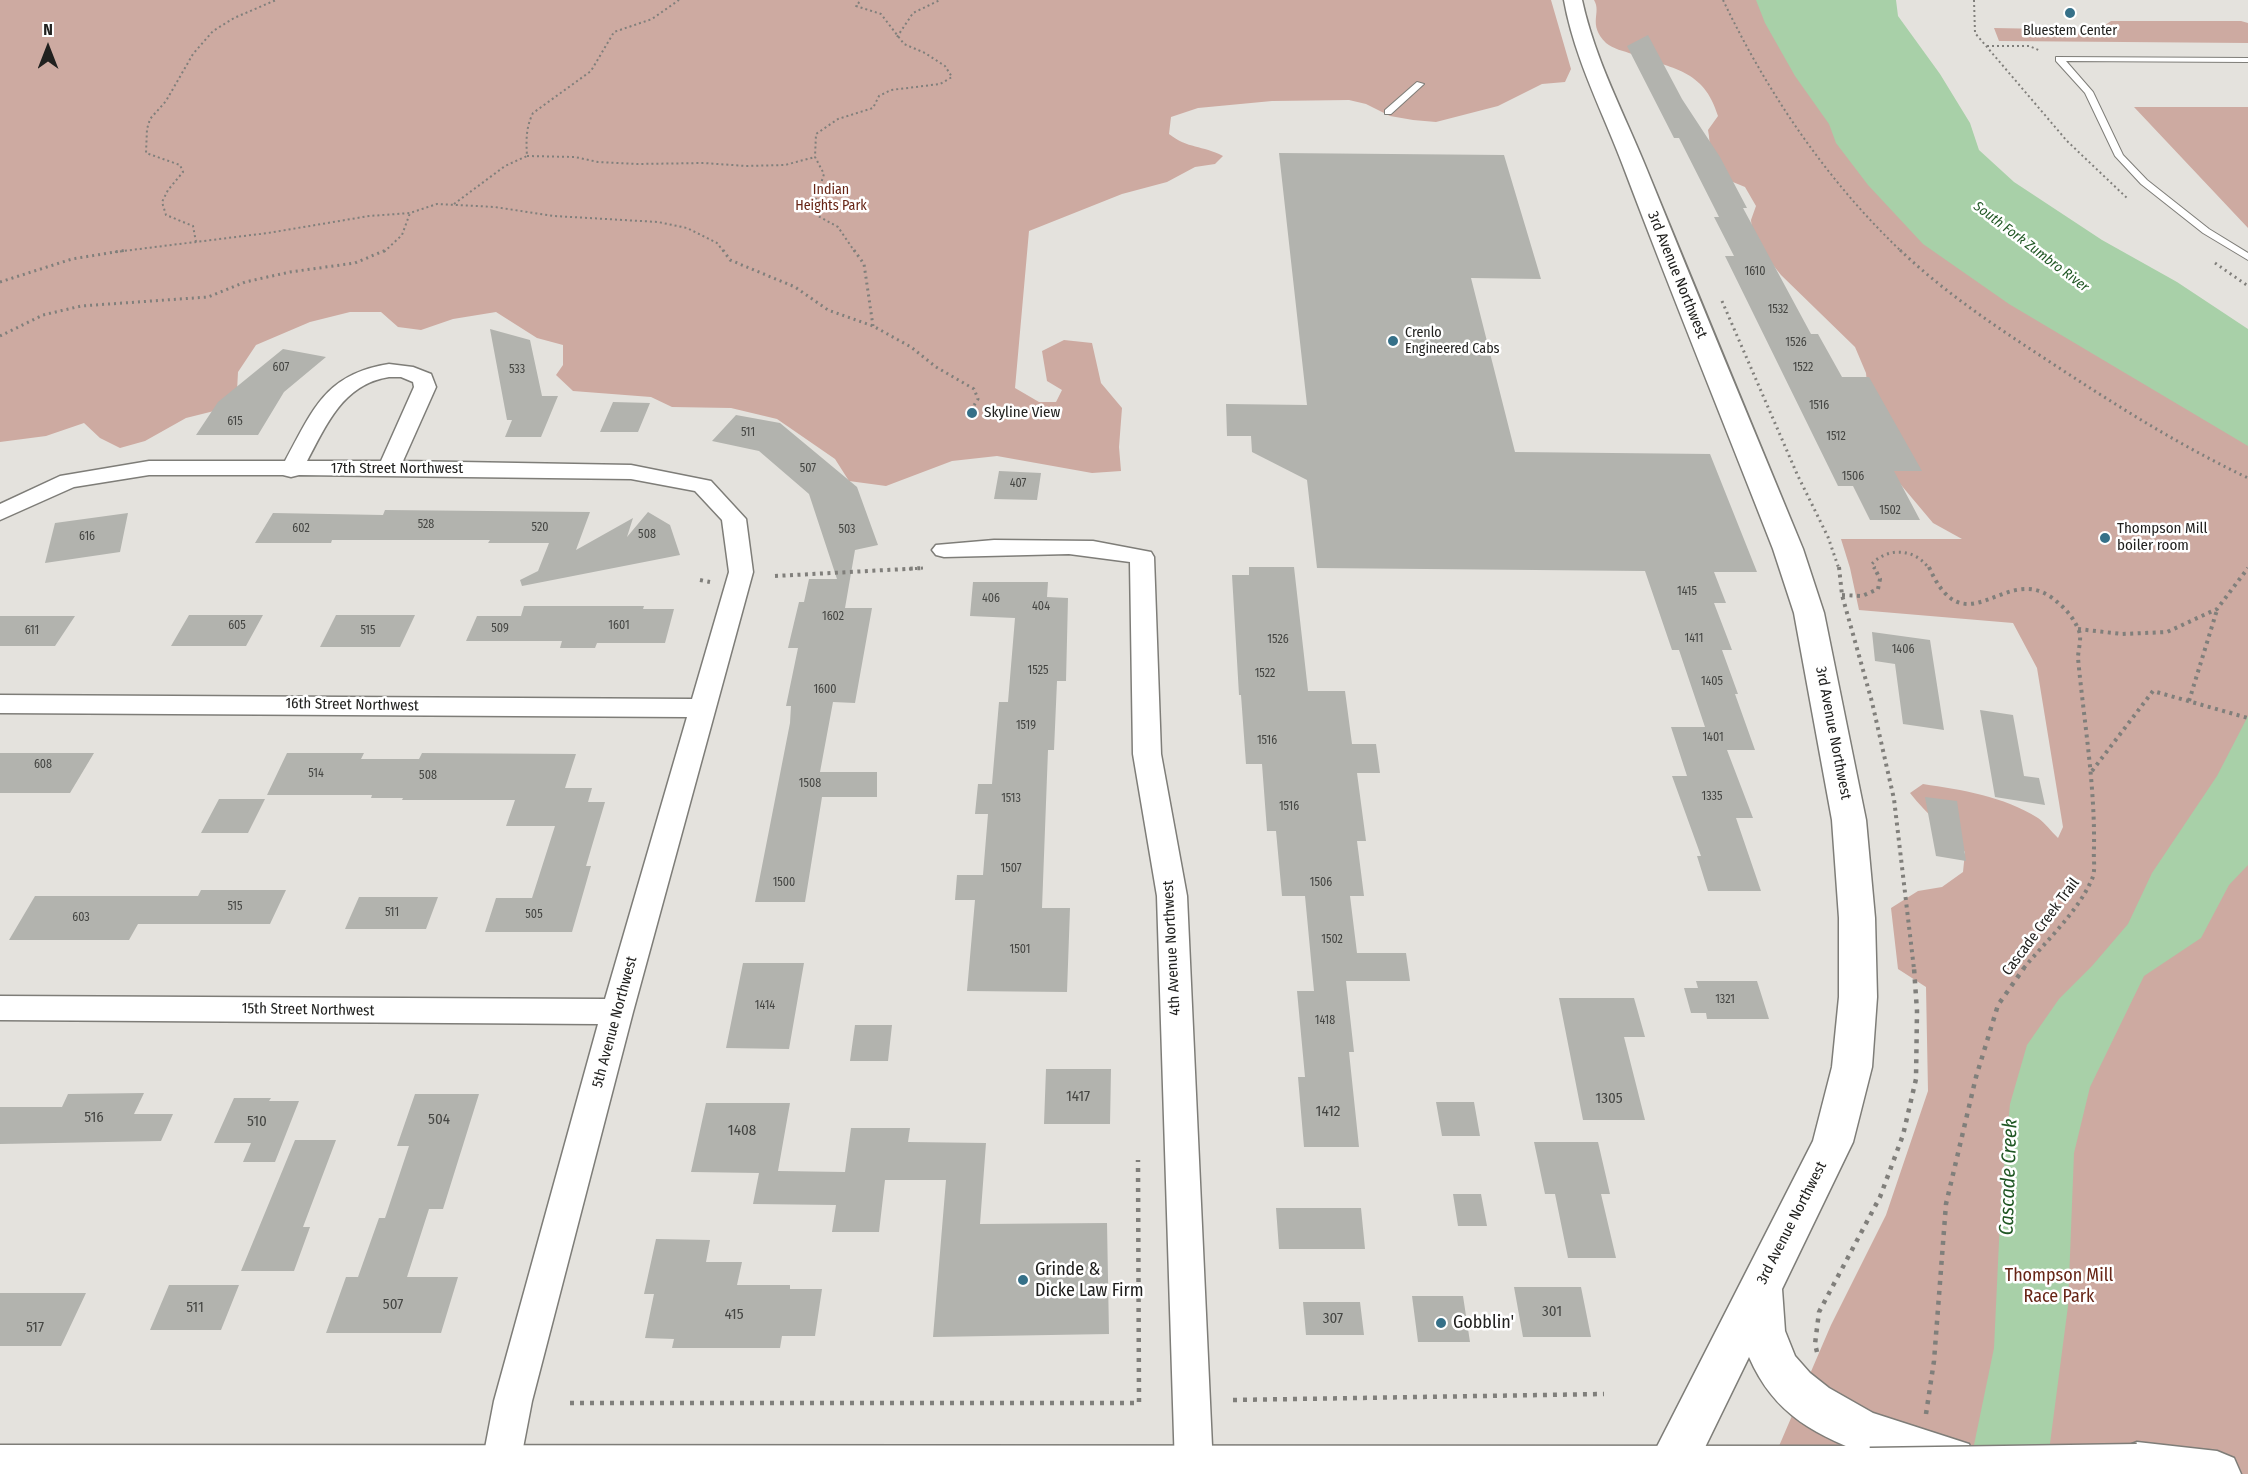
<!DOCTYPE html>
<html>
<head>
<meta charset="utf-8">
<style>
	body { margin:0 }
	#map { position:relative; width:2248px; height:1474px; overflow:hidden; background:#e4e2dd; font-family:"Fira Sans Condensed",sans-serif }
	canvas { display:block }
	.north { position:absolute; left:18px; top:18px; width:60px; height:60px; -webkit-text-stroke:4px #fff; paint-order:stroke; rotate:0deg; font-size:16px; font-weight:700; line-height:24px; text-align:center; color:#21211f }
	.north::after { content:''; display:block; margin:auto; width:21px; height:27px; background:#21211f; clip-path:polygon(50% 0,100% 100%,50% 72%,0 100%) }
</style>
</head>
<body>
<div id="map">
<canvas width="2248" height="1474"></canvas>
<div class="north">N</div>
</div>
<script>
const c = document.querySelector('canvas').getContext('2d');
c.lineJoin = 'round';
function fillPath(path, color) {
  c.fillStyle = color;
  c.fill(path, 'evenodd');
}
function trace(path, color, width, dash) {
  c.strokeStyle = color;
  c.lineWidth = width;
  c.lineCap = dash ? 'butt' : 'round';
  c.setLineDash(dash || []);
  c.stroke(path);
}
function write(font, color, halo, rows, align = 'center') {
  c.font = font + ' "Fira Sans Condensed",sans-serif';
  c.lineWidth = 5;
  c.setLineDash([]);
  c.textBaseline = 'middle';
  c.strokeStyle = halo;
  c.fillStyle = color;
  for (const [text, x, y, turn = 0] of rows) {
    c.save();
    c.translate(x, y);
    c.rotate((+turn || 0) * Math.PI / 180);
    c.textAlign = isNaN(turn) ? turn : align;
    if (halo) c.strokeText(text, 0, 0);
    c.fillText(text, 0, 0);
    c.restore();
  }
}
fillPath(new Path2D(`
	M0,0h1551l20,69 -6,13 -23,2 -44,22 -62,16 -23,-2 -23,-4 -24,-12 -17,-4 -77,1 -74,7 -27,9 -2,17c19,15 33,11 54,22l-8,8 -20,3 -28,15 -45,12 -93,37 -14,157 24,14h17l6,-12 -15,-9 -5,-30 22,-11 28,3 9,40 21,25 -3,39 2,24 -29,2 -95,-17 -45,5 -66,25 -37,-5 -14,-22 -58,-40 -46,-11 -59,-1 -21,-10 -78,-6 -17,-16 7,-10v-20l-26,-7 -41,-26 -43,7 -32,11 -23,-3 -17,-15h-31l-40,10 -54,23 -18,27 -1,19 -15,18 -36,9 -41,23 -25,7 -20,-10 -16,-15 -38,13 -46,6z
	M1594,0h228l27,60 399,323v1091h-481l64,-149 55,-110 42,-124 -2,-104 -28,-18 -7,-61 27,-17 24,-4 21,-15 2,-20c-17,-21 -38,-37 -55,-59l13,-9c39,6 80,12 115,34 7,5 13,13 20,20l5,-11 -26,-159 -24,-45 -154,-13 -9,-42 -9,-29h121l-29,-16 -42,-50 -22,-72 -3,-28 -11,-26 -74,-72 -28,-35 -2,-20 5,-14 -11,-19 -34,-14c-2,-15 0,-28 -3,-43l10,-14c-14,-47 -46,-47 -86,-62 -8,-3 -19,-5 -26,-11 -19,-19 -4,-30 -12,-43z
	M2111,21h130l7,2v20l-249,-2 -5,-13 104,2z
	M2134,107h114v121z`), '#cdaaa1');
fillPath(new Path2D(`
	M1756,0h140l2,16 42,58 30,49 9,27 35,32 88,58 75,42 71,47v117l-239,-142 -86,-60 -55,-59 -32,-42 -7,-19 -34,-48 -30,-53z
	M2248,716v149l-19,20 -28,53 -57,38 -54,111 -16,66 -6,153 -22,168h-78l26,-126 7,-149 9,-95 17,-59 32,-46 33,-33 36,-42 24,-51 65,-97z`), '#a8d0a8');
fillPath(new Path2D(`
	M1648,35l34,64 38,58 27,51h-4l68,126h7l24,43h27l53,94h-28l26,49h-50l-17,-34h-15l-113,-230h9l-20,-39h5l-40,-79h-5l-47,-92z
	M1279,153l225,2 37,124 -70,-1 44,174 195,2 47,118h-43l12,31h-12l18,47h-10l16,44h-3l20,56h-28l26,68h-17l25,73h-53l-11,-35h4l-29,-80h15l-16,-49h34l-26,-77h-7l-27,-79 -328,-3 -10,-88 -55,-28 -1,-16h-24l-1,-32 81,1z
	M490,329l40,11 12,56h16l-17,41h-36l7,-17h-5z
	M283,349l43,8 -42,35 -26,43h-62l22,-33z
	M613,402l37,1 -12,29h-38z
	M736,415l44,8 77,64 21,58 -23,5 -10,58h27l-17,95 -22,-1 -13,70h57v25h-55l-17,105h-50l35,-179 1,-17h-5l12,-58h-10l11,-46h5l5,-23h28l-28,-85 -50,-43 -47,-10z
	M999,471l42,2 -4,27 -43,-1z
	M385,510l205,2 -14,38 57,-32 -6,19 21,-25 22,13 10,30 -158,31 -2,-6 18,-9 11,-28h-61l2,-3h-158l-1,3h-76l18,-30 110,2z
	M128,513l-8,39 -75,11 10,-40z
	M1249,567h45l14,124h37l7,53h24l4,29h-23l9,68h-9l7,55h-14l7,57h49l4,28h-64l8,71h-5l10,95h-55l-6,-70h7l-8,-86h17l-9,-95h-23l-6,-65h-9l-5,-67h-16l-5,-69h-2l-7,-120h17z
	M973,582h75l-1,15 21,1 -2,83h-9l-3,69h-6l-6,158h28l-3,84 -100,-1 8,-91h-20l2,-25h26l5,-61h-13l3,-30h14l7,-82h9l7,-84 -45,-2z
	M524,606h120l-1,3h31l-9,34h-68l-2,5h-35l2,-7h-96l11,-25h44z
	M189,615h74l-17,31h-75z
	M336,615h79l-15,32h-80z
	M0,616h75l-20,30h-55z
	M1872,632l58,8 14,90 -41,-6 -8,-60 -20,-3z
	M1980,710l33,5 11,61 15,2 6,27 -50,-8z
	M0,753h94l-24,40h-70z
	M287,753h77l-3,6h58l3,-6 154,1 -11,34h27l-4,14h17l-19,64h5l-19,66h-87l11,-34h36l23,-72h-49l9,-26h-113l1,-2h-32l1,-3h-105z
	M1925,797l32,4 9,60 -30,-5z
	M219,799h46l-17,34h-47z
	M201,890h85l-16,34h-132l-9,16h-120l26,-44h163z
	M359,897h79l-12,32h-81z
	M743,963h61l-15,86 -63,-1z
	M1696,981h61l12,38h-62l-1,-6h-15l-7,-25h14z
	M1559,998h75l11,39h-21l21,83h-62z
	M855,1025h37l-4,36h-38z
	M1046,1069h65l-1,55h-66z
	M144,1093l-10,21h39l-12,27 -161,3v-37h62l6,-13z
	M415,1094h64l-36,115h-14l-22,68h51l-17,56h-115l20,-56h12l21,-59h6l24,-72h-12z
	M234,1098h37l-2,3h30l-24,61h-32l8,-19h-37z
	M1436,1102h38l6,34h-38z
	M706,1103h84l-12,68 67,1 6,-44h59l-2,14 78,1 -6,81 127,-1 2,111 -176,3 13,-157h-61l-6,52h-47l4,-27 -83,-1 6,-31 -68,-1z
	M295,1140h41l-33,87h7l-16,44h-53z
	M1534,1142h64l12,52h-9l15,64h-48l-13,-64h-10z
	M1453,1194h28l6,32h-29z
	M1276,1208h85l4,41h-86z
	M656,1239l54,1 -4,22h36l-5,23h53v4h32l-7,47h-33l-2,12h-108l2,-9 -29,-1 9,-44h-10z
	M169,1285h70l-18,45h-71z
	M1514,1287h67l10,50h-68z
	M0,1293h86l-25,53h-61z
	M1412,1296h51l7,46h-52z
	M1303,1302h57l4,33h-58z`), '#b2b3ae');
const service = new Path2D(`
	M2056,57l192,1v4l-182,-1 27,31 30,63 24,25 62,49 39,24v7l-45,-27 -62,-49 -26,-28 -30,-63 -29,-32z
	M1417,82l7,2 -33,30h-6v-4z`);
const minor = new Path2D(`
	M389,364l24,3 18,7 5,13 -33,74 228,4 80,16 35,38 7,53 -120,440 -101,389 -14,73h-38l14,-73 104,-377 -598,-4v-24l605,3 82,-282 -687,-4v-18l692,4 37,-127 -7,-52 -27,-29 -64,-12 -332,-4 -8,2 -8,-2h-134l-75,12 -74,33v-16l60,-28 89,-15h136c28,-51 40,-87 104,-97zM389,377h12l12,5 1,5 -33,74h-74c20,-37 36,-77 82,-84z
	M994,540l99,1 58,11 3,5 7,197 26,142 26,572 -2,6h-34l-2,-6 -18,-572 -24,-142 -3,-192 -61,-8 -125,3 -8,-2 -4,-5 4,-5z`);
const tertiary = new Path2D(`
	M2137,1442l80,9 17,7 7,16h-124l-4,-9 7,-16z
	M0,1445l1870,1 17,7 7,16 -2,5h-1892z`);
const secondary = new Path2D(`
	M1564,0h18c13,60 42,113 65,170 51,127 104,253 156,379l21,64 42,207 9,98 2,79 -5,70 -19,75 -71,147 3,42 10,25 15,17 19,15 44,25 96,31 7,16 -6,14c-16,0 -32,0 -47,0 -16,-1 -34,-10 -48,-16 -58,-23 -100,-41 -126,-101l-57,117h-49l170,-333 19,-74 7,-70v-79l-7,-98 -38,-207 -21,-64c-49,-126 -100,-251 -148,-378 -21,-57 -50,-110 -61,-171z`);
trace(service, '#7e7d78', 2);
trace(minor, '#7e7d78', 3);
trace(tertiary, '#7e7d78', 3);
trace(secondary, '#7e7d78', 3);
trace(new Path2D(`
	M1723,0c44,92 104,181 179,252
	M1974,0l1,33 92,108 60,57
	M897,37l16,-24 27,-13
	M1987,46h42l12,5
	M527,156l48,1 23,5 39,2 67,-1 42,3 39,-1 30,-8
	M454,204l51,-38 22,-10c-1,-16 -1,-29 6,-43l58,-42 23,-39 38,-13 27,-19
	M196,242l-3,-16 -27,-11 -4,-13 6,-12 15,-18 -3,-7 -34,-12 1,-24 3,-10 16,-18 27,-47 20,-23 21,-13 42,-18
	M115,252l153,-19 101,-17 41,-3 27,-9 58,3 59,9 104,6 29,6 30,15 7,9
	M384,252l18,-17 8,-22
	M855,252l-17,-25 -20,-11 -4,-11 10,-31 -9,-17 1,-23 22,-15 35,-11 6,-12 12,-6 49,-6 12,-7 -7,-11 -20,-13 -21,-9 -23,-30 -25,-8 5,-6`), '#807f7b', 2, [2, 3]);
trace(new Path2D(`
	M723,250l7,10 65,27 33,23 45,16 38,21 25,20 38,22 4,10 -7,11
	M854,250l10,14 9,62
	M1900,250c45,43 95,76 147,110 67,44 128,83 201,118
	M2215,263l33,23
	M0,282l72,-23 55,-9
	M1722,301l75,173 31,63 11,32
	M0,336l43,-21 38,-9 127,-9 37,-15 45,-10 65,-9 31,-13
	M909,569l15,-1
	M1875,569l-3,-5c15,-17 44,-16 57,5`), '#807f7b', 3, [2, 4]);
trace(new Path2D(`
	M1839,567l3,28 30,107 22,97 20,170
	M1929,567c36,82 74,-3 122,30 13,10 22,19 28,34 3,8 -1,19 -1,27 6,64 17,126 16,190 -1,9 2,23 -2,31 -14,33 -47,63 -69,90
	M775,576l149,-8
	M700,580l10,2
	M1842,595l20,1 16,-7 2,-10 -6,-12
	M2078,629l44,5 45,-2 50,-23 31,-41
	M2189,701l28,-91
	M2092,771l61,-80 95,27`), '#807f7b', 4, [3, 4.5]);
trace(new Path2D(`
	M1817,1352l-2,-8 4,-32 61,-115 23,-62 13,-56 1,-68 -3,-43
	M1233,1400l371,-6
	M570,1403h569l-1,-243
	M1926,1414l8,-53 12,-157 30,-127 22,-72 26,-37`), '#807f7b', 4.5, [4, 6]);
fillPath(service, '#fff');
fillPath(minor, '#fff');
fillPath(tertiary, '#fff');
fillPath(secondary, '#fff');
const tertiaryBridge = new Path2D(`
	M1870,1469l267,-4`);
trace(tertiaryBridge, '#7e7d78', 45, []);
trace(tertiaryBridge, '#fff', 42);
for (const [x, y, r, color] of [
	[2070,13,6,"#357088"],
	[1393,341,6,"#357088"],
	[972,413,6,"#357088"],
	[2105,538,6,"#357088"],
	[1023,1280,6,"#357088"],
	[1441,1323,6,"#357088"]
]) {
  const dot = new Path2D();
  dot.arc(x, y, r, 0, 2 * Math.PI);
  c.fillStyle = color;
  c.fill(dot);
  trace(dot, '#fff', 2);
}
write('12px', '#454643', null, [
	["1610",1755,272],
	["1532",1778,310],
	["1526",1796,343],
	["607",281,368],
	["1522",1803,368],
	["533",517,370],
	["1516",1819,406],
	["615",235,422],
	["511",748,433],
	["1512",1836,437],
	["507",808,469],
	["1506",1853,477],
	["407",1018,484],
	["1502",1890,511],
	["528",426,525],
	["520",540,528],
	["602",301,529],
	["503",847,530],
	["508",647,535],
	["616",87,537],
	["1415",1687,592],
	["406",991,599],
	["404",1041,607],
	["1602",833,617],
	["605",237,626],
	["1601",619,626],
	["509",500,629],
	["611",32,631],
	["515",368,631],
	["1411",1694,639],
	["1526",1278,640],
	["1406",1903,650],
	["1525",1038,671],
	["1522",1265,674],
	["1405",1712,682],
	["1600",825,690],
	["1519",1026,726],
	["1401",1713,738],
	["1516",1267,741],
	["608",43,765],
	["514",316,774],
	["508",428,776],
	["1508",810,784],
	["1335",1712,797],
	["1513",1011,799],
	["1516",1289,807],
	["1507",1011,869],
	["1500",784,883],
	["1506",1321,883],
	["515",235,907],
	["511",392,913],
	["505",534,915],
	["603",81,918],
	["1502",1332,940],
	["1501",1020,950],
	["1321",1725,1000],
	["1414",765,1006],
	["1418",1325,1021]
]);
write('14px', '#21211f', '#fff', [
	["Bluestem Center",2070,31],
	["Crenlo",1405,333,"left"],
	["Engineered Cabs",1405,349,"left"]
]);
write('14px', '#672516', '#fff', [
	["Indian",831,190],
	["Heights Park",831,206]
]);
write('italic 14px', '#1f5623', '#fff', [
	["South Fork Zumbro River",2031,247,37]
]);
write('15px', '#21211f', '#fff', [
	["3rd Avenue Northwest",1677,275,68],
	["17th Street Northwest",397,469],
	["16th Street Northwest",352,705,1],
	["3rd Avenue Northwest",1833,733,79],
	["Cascade Creek Trail",2041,927,-53],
	["4th Avenue Northwest",1172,948,-93],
	["15th Street Northwest",308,1010,1],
	["5th Avenue Northwest",615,1022,-75],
	["3rd Avenue Northwest",1792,1223,-63]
]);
write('15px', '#21211f', '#fff', [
	["Skyline View",984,413],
	["Thompson Mill",2117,529],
	["boiler room",2117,546]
], 'left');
write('15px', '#454643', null, [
	["1417",1078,1097],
	["1305",1609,1099],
	["1412",1328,1112],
	["516",94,1118],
	["504",439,1120],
	["510",257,1122],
	["1408",742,1131],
	["507",393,1305],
	["511",195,1308],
	["301",1552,1312],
	["415",734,1315],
	["307",1333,1319],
	["517",35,1328]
]);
write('18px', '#21211f', '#fff', [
	["Grinde &",1035,1270],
	["Dicke Law Firm",1035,1291],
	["Gobblin'",1453,1323]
], 'left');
write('18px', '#672516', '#fff', [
	["Thompson Mill",2059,1276],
	["Race Park",2059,1297]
]);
write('italic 20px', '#1f5623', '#fff', [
	["Cascade Creek",2009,1177,-88]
]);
</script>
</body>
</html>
